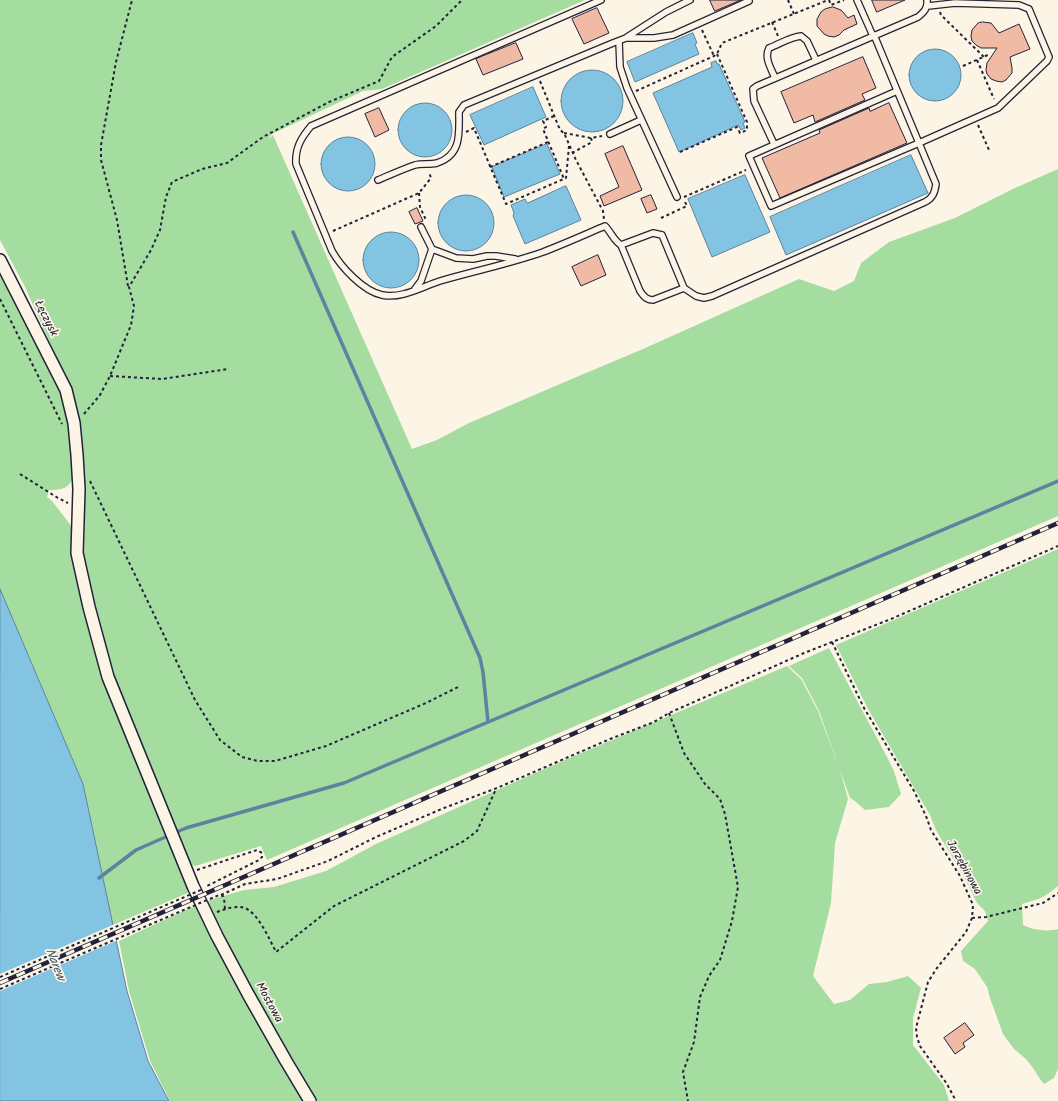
<!DOCTYPE html>
<html>
<head>
<meta charset="utf-8">
<style>
	body { margin:0 }
	canvas { display:block; background:#fcf5e5 }
</style>
</head>
<body>
<canvas width="1058" height="1101"></canvas>
<script>
const c = document.querySelector('canvas').getContext('2d');
c.lineJoin = 'round';
function fillPath(path, color) {
  c.fillStyle = color;
  c.fill(path, 'evenodd');
}
function trace(path, color, width, dash) {
  c.strokeStyle = color;
  c.lineWidth = width;
  c.lineCap = dash ? 'butt' : 'round';
  c.setLineDash(dash || []);
  c.stroke(path);
}
function write(font, color, halo, rows, align = 'center') {
  c.font = font + ' Kalam,sans-serif';
  c.lineWidth = 3.5;
  c.setLineDash([]);
  c.textBaseline = 'middle';
  c.strokeStyle = halo;
  c.fillStyle = color;
  for (const [text, x, y, turn = 0] of rows) {
    c.save();
    c.translate(x, y);
    c.rotate((+turn || 0) * Math.PI / 180);
    c.textAlign = isNaN(turn) ? turn : align;
    if (halo) c.strokeText(text, 0, 0);
    c.fillText(text, 0, 0);
    c.restore();
  }
}
fillPath(new Path2D(`
	M0,0h585l-203,89 -19,2 -91,43 -4,6 5,-5 139,314 25,-9 30,-16 100,-43 76,-32 156,-70 35,12 20,-10 7,-18 28,-21 66,-24 60,-30 43,-19v347l-791,344 -6,-14 -66,20 -5,-2 -4,-6 4,34 -77,33 -30,-141 -83,-195v-318l59,117 5,15 15,20 -2,-15 -8,-23 -44,-98 -25,-47zM78,471l7,15 -1,69 -12,-28 -20,-26 -5,-4 2,-7c20,0 19,-4 29,-19z
	M1058,549v337c-14,12 -19,13 -36,18l1,21c10,5 24,7 35,4v140l-4,9 -10,6 -4,-5 -7,-11 -7,-9 -12,-10 -11,-15 -13,-36 -3,-11 -12,-18 -12,-8 -2,-10 27,-30 -3,-10 -8,-8 -14,-28 -27,-45 -6,-15 -62,-106 -32,-64z
	M829,648l57,107 8,16 7,23 -12,13 -24,3 -10,-9 -5,-3 -31,-87 -17,-33 -13,-12z
	M787,666l14,13 17,32 22,59 8,29 -13,44 -4,60 -18,73 21,28 16,-4 19,-16 18,-2 21,-6 13,12 -8,30v27l31,40 5,16h-779l-20,-40 -21,-70 -10,-50 77,-36 17,-6 31,-9 30,-3 52,-16 50,-27 184,-82z`), '#a5dca0');
const water = new Path2D(`
	M693,33l4,10 -2,1 4,10 -64,28 -8,-20z
	M909 75a26 26 0 1 1 52 0a26 26 0 1 1-52 0Z
	M716,61l1,3h2l26,58 -2,1 2,5 -4,2 -3,-5 -59,27 -26,-59 59,-26 -1,-4z
	M561 101a31 31 0 1 1 62 0a31 31 0 1 1-62 0Z
	M533,87l13,30 -62,28 -14,-30z
	M398 130a27 27 0 1 1 54 0a27 27 0 1 1-54 0Z
	M321 164a27 27 0 1 1 54 0a27 27 0 1 1-54 0Z
	M547,144l13,30 -56,23 -12,-30z
	M911,155l17,38 -142,62 -16,-38z
	M745,175l25,57 -58,25 -24,-58z
	M566,186l15,34 -56,24 -12,-28 1,-3 -3,-8 14,-6 2,4z
	M438 223a28 28 0 1 1 56 0a28 28 0 1 1-56 0Z
	M363 260a28 28 0 1 1 56 0a28 28 0 1 1-56 0Z
	M0,589l83,195 44,207 21,70 21,40h-169z`);
fillPath(water, '#82c4e2');
trace(water, '#5c839f', 1);
fillPath(new Path2D(`
	M115,924l3,16 -118,51v-17z`), '#fcf5e5');
trace(new Path2D(`
	M293,232l187,426 3,14 5,50
	M99,878l37,-28 50,-22 158,-45 714,-302`), '#5c839f', 3.5);
const building = new Path2D(`
	M710,0h31l-26,11z
	M872,0h33l-28,12z
	M833,7l8,3 7,8 6,-3 3,9 -13,6 -5,5 -5,2 -6,-1 -4,-2 -7,-8v-7l4,-7 4,-3z
	M597,8l12,25 -25,11 -12,-25z
	M983,22l8,1 8,10 20,-9 11,25 -20,8 2,11v5l-6,7 -4,2 -6,-1 -5,-2 -4,-5 -1,-4 1,-7 10,-15h-16l-5,-3 -4,-4 -1,-5 1,-6 6,-7z
	M516,43l7,16 -40,16 -7,-16z
	M863,57l13,31 -14,6 3,6 -50,22 -2,-7 -19,8 -13,-31z
	M889,103l18,40 -127,55 -18,-40 58,-25 -1,-3 50,-22 1,3z
	M379,108l10,22 -14,7 -10,-23z
	M623,146l19,44 -38,16 -4,-10 19,-9 -14,-33z
	M651,195l6,14 -10,4 -6,-14z
	M417,208l6,13 -8,3 -6,-12z
	M598,255l8,20 -25,11 -9,-19z
	M965,1023l9,12 -11,8 2,4 -10,7 -11,-16z`);
fillPath(building, '#f1baa5');
trace(building, '#22223b', 1);
const service = new Path2D(`
	M601,0l-290,126c-10,12 -16,22 -15,38l36,87c9,16 31,40 50,44 20,4 39,-8 58,-14 34,-10 69,-17 103,-29 21,-8 41,-17 62,-26 6,6 9,15 16,19l32,-12 9,2 22,53 12,8 8,2 8,-2 213,-94c8,-4 10,-10 11,-18l-62,-149
	M857,0l16,36
	M627,37l39,-25 24,-12
	M619,41l1,26 7,21 50,109
	M775,78c-4,-10 -11,-20 -6,-30 11,-4 21,-11 32,-12l6,5 9,19
	M897,91l-148,65 22,50 148,-63 79,-35 49,-47 2,-4 -20,-48 -10,-4 -64,-2 -27,3
	M610,134l31,-14
	M774,144l-20,-43 -1,-12 4,-3 161,-69c6,-5 10,-9 9,-17
	M378,180c12,-5 25,-11 37,-15 7,-2 14,0 22,-2 25,-8 22,-30 22,-51l5,-7 149,-62 13,-5h28l19,-3 76,-34
	M621,245l19,46c4,6 7,9 13,9l31,-12
	M432,249l24,9 17,1 14,-3h9l19,3
	M415,289l6,-8 11,-32 -11,-22`);
const minor = new Path2D(`
	M0,260l66,130 8,33 3,32 2,34 -2,64 12,54 19,70 85,209 24,50 31,58 38,67 24,40`);
trace(service, '#22223b', 8);
trace(minor, '#22223b', 14);
trace(new Path2D(`
	M788,0l6,14
	M829,0l2,5 13,-5
	M940,12l1,3 43,42
	M772,22l6,14
	M702,30l12,26
	M977,60l17,39
	M963,66l27,-12
	M540,81l20,49 4,3 12,27 27,51 1,8
	M636,91l78,-35 3,-2 5,-11 106,-43
	M554,116l-11,5 3,6 -3,2 21,50
	M978,125l11,25
	M466,132l8,-4 32,76 60,-26 3,-32
	M564,133l27,5 11,-2
	M680,152l57,-25 3,6 7,-3v-8l-30,-68
	M572,153l20,-11 -1,-4
	M490,167l58,-25
	M419,193l1,14 6,13
	M684,197l62,-27
	M661,218l26,-12 -3,-6
	M333,231l86,-38 12,-15 -2,-6
	M128,286l-11,-66 -16,-60v-15l15,-83 16,-62
	M0,299l62,125
	M110,376l52,3 66,-10
	M84,414l16,-19 10,-19 21,-51 3,-19 -5,-19 22,-37 9,-20 6,-33 6,-15 30,-13 25,-6 36,-26 66,-35 50,-21 13,-24 44,-31 26,-26
	M20,474l38,24 10,5
	M90,481l105,219 25,40 22,17 16,4h17l51,-15 100,-43 34,-17
	M832,642l32,66 50,83 12,25 5,14 29,46 13,29 -1,13 -6,14 -29,36 -9,14 -12,46 1,9 3,9 27,38 9,17
	M669,713l15,40 21,31 15,15 5,15 13,73 -6,34 -12,39 -11,16 -9,21 -6,45 -11,30 5,29
	M197,870l60,-20 5,3v4l-3,3 -54,27
	M221,895l24,-11 32,-5 51,-18 48,-24 68,-29 53,-20 113,-49 44,-17 15,-9 43,-19 92,-41 87,-34 167,-73
	M210,899l9,-4 4,1 1,2 1,11
	M217,912c8,-3 19,-7 28,-4 14,6 24,31 31,44l58,-46 130,-65 13,-10 19,-42
	M972,918l14,-1 57,-14 15,-10`), '#22223b', 2, [3, 3]);
trace(service, '#fcf5e5', 5.5);
trace(minor, '#fcf5e5', 11);
const rail = new Path2D(`
	M0,983l1058,-460`);
trace(rail, '#22223b', 4.5);
trace(rail, '#fcf5e5', 3, [9]);
trace(new Path2D(`
	M0,977l203,-88
	M0,989l207,-89`), '#22223b', 2, [3, 3]);
write('12px', '#22223b', '#fcf5e5', [
	["Łęczysk",45,319,63],
	["Jarzębinowa",963,868,61],
	["Mostowa",268,1003,61]
]);
write('italic 13px', '#3f536d', '#fcf5e5', [
	["Narew",54,965,68]
]);
</script>
</body>
</html>
